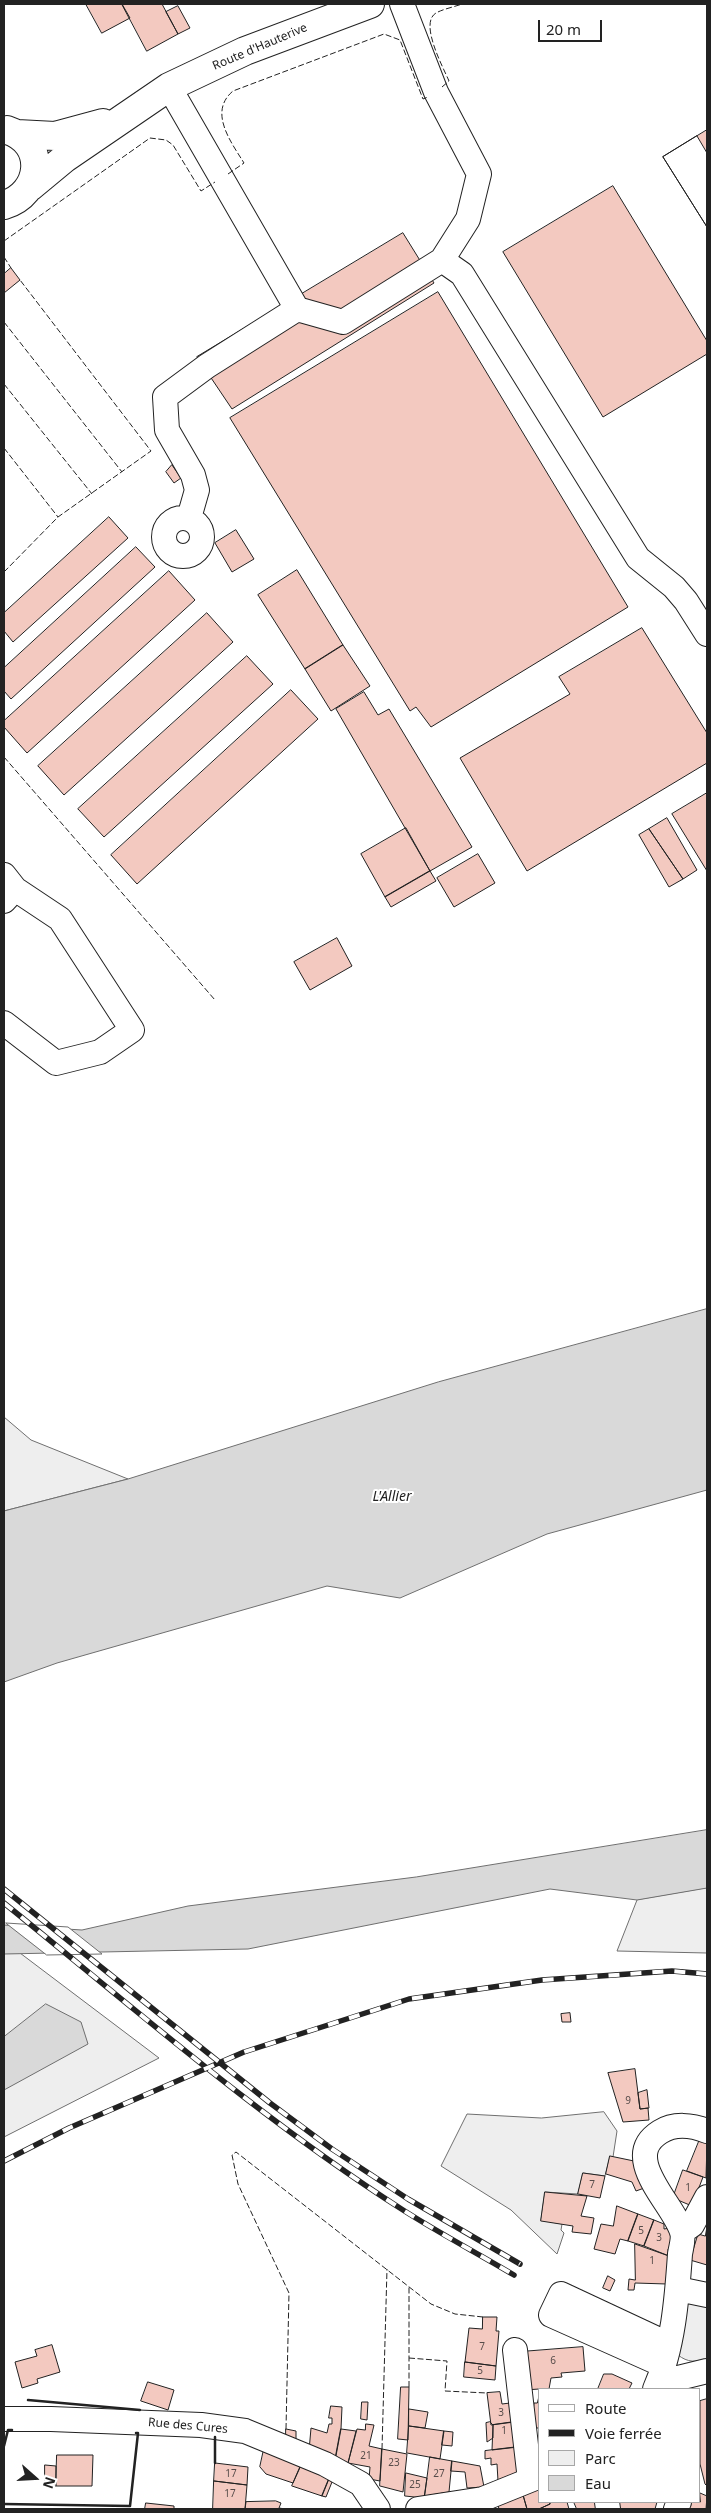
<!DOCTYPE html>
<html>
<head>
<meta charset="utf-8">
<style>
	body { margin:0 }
	#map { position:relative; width:711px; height:2513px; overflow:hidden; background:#fff; font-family:"Noto Sans",sans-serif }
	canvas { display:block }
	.frame { position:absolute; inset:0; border:5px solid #222; pointer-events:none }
	.legend { position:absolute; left:538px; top:2388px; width:162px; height:115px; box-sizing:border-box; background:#fff; border:1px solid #a7a7a7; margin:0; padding:6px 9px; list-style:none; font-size:15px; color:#222 }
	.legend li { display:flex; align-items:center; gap:10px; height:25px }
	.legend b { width:25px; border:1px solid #a7a7a7 }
	.north { position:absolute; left:10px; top:2453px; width:50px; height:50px; -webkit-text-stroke:4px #fff; paint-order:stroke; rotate:109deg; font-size:14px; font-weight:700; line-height:20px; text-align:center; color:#222 }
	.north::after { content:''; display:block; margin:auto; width:18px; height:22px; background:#222; clip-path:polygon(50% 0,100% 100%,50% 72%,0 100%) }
	.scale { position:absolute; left:538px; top:20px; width:64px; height:22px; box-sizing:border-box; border:2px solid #222; border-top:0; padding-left:6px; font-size:15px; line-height:18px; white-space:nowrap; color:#222; -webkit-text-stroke:4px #fff; paint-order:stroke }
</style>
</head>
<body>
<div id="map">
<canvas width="711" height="2513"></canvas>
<div class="frame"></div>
<ul class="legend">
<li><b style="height:6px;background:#fff"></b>Route</li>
<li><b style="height:6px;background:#222"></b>Voie ferrée</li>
<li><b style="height:14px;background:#eee"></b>Parc</li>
<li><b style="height:14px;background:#d9d9d9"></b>Eau</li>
</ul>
<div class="north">N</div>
<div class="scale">20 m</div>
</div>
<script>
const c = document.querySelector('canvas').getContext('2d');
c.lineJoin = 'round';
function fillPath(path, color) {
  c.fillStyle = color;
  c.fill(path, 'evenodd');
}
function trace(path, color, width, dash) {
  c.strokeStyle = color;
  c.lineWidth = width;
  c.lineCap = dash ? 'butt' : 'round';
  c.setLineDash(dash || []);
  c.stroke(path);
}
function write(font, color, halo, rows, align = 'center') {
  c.font = font + ' "Noto Sans",sans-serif';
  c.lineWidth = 4;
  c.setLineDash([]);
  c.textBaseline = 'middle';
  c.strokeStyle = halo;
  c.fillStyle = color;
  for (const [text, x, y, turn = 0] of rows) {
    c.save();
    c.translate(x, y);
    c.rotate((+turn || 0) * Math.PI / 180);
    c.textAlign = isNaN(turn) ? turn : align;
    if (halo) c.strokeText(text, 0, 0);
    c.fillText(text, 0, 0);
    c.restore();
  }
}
const green = new Path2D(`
	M4,1417l27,23 97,39 -124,32z
	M707,1888v65l-90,-2 20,-51z
	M20,1953l139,105 -155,79v-183z
	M604,2112l13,19 -4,26h-3l-5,19 -22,-3 -5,21 -33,-2 -4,28 21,4 -1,6 3,3 -7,21 -46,-44 -70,-44 26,-52 74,4z
	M687,2302l20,4v53c-11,3 -19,4 -29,-4z`);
fillPath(green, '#eee');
trace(green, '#6f6f6f', 1);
const water = new Path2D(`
	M707,1309v181l-160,44 -147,64 -73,-12 -270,77 -53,19v-171l124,-32 310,-97z
	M707,1830v58l-70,12 -87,-11 -302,60 -244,5v-29l78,5 106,-24 228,-29z
	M46,2004l35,18 7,22 -84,46v-53z`);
fillPath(water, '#d9d9d9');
trace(water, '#6f6f6f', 1);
const pier = new Path2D(`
	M6,1923l62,4 34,27 -55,1z`);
fillPath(pier, '#fff');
trace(pier, '#6f6f6f', 1);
const building = new Path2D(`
	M86,4h36l8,14 -28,15z
	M122,4h40l16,30 -31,17z
	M178,6l12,22 -12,6 -12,-22z
	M707,130v97l-44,-70z
	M697,136l10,17v74l-44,-70z
	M613,186l94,155v13l-104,63 -100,-165z
	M403,233l31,50 -202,126 -35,-52z
	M11,268l9,12 -16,13v-19z
	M438,292l190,315 -197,120 -15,-20 -6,4 -180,-293z
	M172,465l9,13 -7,5 -8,-11z
	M109,517l19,21 -115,104 -9,-11v-18z
	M236,530l18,29 -22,13 -17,-29z
	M136,547l19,20 -144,132 -7,-8v-23z
	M297,570l46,75 -38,24 -47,-74z
	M169,571l26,29 -168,153 -23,-26v-6z
	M207,613l26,29 -169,153 -26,-29z
	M642,628l65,105v30l-180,108 -67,-113 110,-64 -11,-17z
	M343,645l27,41 -39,25 -26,-42z
	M247,656l26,28 -169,153 -26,-28z
	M291,690l27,29 -181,165 -26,-29z
	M364,692l14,23 11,-6 83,138 -42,24 -94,-162z
	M707,793v78l-35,-57z
	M667,818l30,52 -14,9 -34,-50z
	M406,828l24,43 -45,26 -24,-43z
	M649,829l34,50 -14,8 -30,-52z
	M478,854l17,29 -41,24 -17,-29z
	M430,871l6,10 -45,26 -6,-10z
	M337,938l15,28 -42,24 -16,-28z
	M570,2013l1,9h-9l-1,-8z
	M635,2069l5,40 8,-1 1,12 -26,2 -15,-49z
	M647,2090l2,18 -9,1 -2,-16z
	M700,2139l7,4 -1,35 -19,-7z
	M610,2156l24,5 13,26 -11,4 -4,-9 -26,-8z
	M683,2170l20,7 -11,29 -19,-8z
	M583,2173l22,3 -5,22 -22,-4z
	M545,2192l42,4 -6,20 13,2 -3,16 -19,-2 1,-6 -32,-5z
	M617,2206l21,8 -10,27 -8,-2 -5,15 -21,-5 7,-25 12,2z
	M638,2214l16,6 -10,26 -16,-5z
	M654,2220l10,4v5l6,-1 3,21h-5l1,7 -25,-10z
	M707,2227v38l-17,-5 8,-26 7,2z
	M635,2244l34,12 -2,28 -32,-1 -1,7h-6l1,-11 6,1z
	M608,2276l7,4 -5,11 -7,-3z
	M483,2317h14l-1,14h3l-3,35 -31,-4 4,-34 13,1z
	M52,2345l8,27 -23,7 1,4 -16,5 -7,-26 22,-6 -2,-6z
	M583,2347l2,24 -24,2 1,4 -11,1 -2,11h-9v3l-1,-3 -14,1 -5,-38z
	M465,2362l31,4 -1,14 -31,-3z
	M604,2374h8l20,9 -3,6h-31z
	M148,2382l26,8 -6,20 -27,-9z
	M401,2387h8l-1,53 -10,-1z
	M500,2392l2,12 8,-1 4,19 -23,3 -4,-32z
	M540,2392v36h-9l3,-25h3z
	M707,2399v87l-2,-2 -5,-20v-63z
	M362,2402h6l-1,18 -6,-1z
	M331,2406l11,1 -1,22 -6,32 -26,-10 2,-23 16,5 2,-9h3v-6h-3z
	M409,2409l19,3 -3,16 -16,-2z
	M490,2422l3,3v13l-6,4 -1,-19z
	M514,2422l4,25 -26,3 1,-25z
	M366,2424l8,1 -5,21 13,3 -2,32 -11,-2 1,-12 -22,-4 9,-34 8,1z
	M409,2426l35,5 -4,28 -33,-6z
	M286,2429l10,2v13l-10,-3z
	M341,2429l15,2 -8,32 -13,-2z
	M444,2431l9,1 -1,14 -10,-1z
	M518,2447l5,25 -25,9 -1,-17 -6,1v-7l-6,1v-8z
	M264,2449l38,14 -9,20 -27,-9 -6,-7z
	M382,2449l25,5 -4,38 -23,-6z
	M57,2455h36l-1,31h-36z
	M430,2457l22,4 -3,31 -24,4z
	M452,2461l28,5 4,21 -17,1 -2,-16 -14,-1z
	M215,2463l33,4 -1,18 -33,-4z
	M302,2463l29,11 -9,22 -30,-10z
	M45,2465l11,1v20h-11z
	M406,2473l21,5 -3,20 -19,-2z
	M331,2474l3,3 -8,20 -4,-1z
	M214,2481l33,4 -2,24h-32z
	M540,2488v14h9l1,2 -11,5h-12l-4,-14z
	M700,2493l7,3 -1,13h-25l3,-7h16z
	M523,2495l4,14h-28l-1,-4z
	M276,2501l5,2 -2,5 6,1h-40l1,-7z
	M549,2502h18l2,7h-30l11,-5z
	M574,2502h26l-2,7h-21z
	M614,2502h43l-2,7h-40z
	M146,2503l28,3v3h-29z`);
fillPath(building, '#f3c9c0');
trace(building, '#222', 1);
const minor = new Path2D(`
	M402,4l34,88 43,82 -11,45 -26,41 20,14 176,284 36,29 12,14 21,33
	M169,87l128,222 46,13 99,-62
	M164 537a19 19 0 1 1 38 0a19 19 0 1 1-38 0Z
	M189,518l8,-28 -4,-15 -26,-45 -2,-33 42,-31 90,-57
	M4,875l11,14 -11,12
	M4,1023l52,40 44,-11 32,-22 -72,-111 -45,-30
	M682,2232l10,-7 15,-28
	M678,2289l29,6
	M515,2350l15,130
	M663,2365l-112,-50 10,-21 107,50
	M658,2383l49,-12
	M655,2389c18,-40 22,-91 25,-135 1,-6 4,-16 2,-22 -8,-28 -63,-74 -22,-100 14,-9 32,-7 47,-1
	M4,2419h47l150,6 44,6 80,33 36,20 17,25
	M607,2502l1,7
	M418,2509l65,-10 57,-23
	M676,2509l3,-7`);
const major = new Path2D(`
	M17,134l38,2 48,-13
	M30,187l35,-29 104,-71 76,-36 125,-47
	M4,205c38,-11 44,-62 3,-75`);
trace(minor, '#222', 26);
trace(major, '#222', 30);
trace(minor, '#fff', 24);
trace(major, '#fff', 28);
const rail = new Path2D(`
	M4,1889l266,214 62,46 76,50 112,65
	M4,1903c130,105 258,217 399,307 36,23 74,43 111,65
	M4,2161l65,-33 175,-76 165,-53 133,-19 130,-9 35,3`);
trace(rail, '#222', 5.5);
trace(rail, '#fff', 4, [11]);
trace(new Path2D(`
	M4,5l1,-1
	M442,87l7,-6c-6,-14 -30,-58 -13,-68 7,-4 18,-6 26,-9
	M228,174l16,-11c-13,-21 -36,-51 -11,-72l151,-57 16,6 23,59 5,-2
	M4,241l146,-103 16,2 7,5 28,46 14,-9
	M4,257l7,11
	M4,322l118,150
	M4,384l88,110
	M4,448l54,69
	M4,572l54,-55 93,-66 -131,-171
	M4,757l211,243
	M409,2358l38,3 -2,30 42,2
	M409,2387v-100
	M286,2429l3,-136 -51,-109 -6,-29 4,-3 195,152 24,10 28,3
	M382,2449l5,-180`), '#222', 1, [6, 2.5]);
trace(new Path2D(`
	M28,2400l112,10
	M215,2437v26
	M4,2446l4,-16h4
	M4,2504l126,2 8,-73h-2`), '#222', 2.5);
write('10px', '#564c4a', null, [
	["9",628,2101],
	["7",592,2185],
	["1",688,2188],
	["5",641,2231],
	["3",659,2238],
	["1",652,2261],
	["7",482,2347],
	["6",553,2361],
	["5",480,2371],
	["3",501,2413],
	["1",504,2431],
	["21",366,2456],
	["23",394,2463],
	["17",231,2474],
	["27",439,2474],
	["25",415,2485],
	["17",230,2494]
]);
write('12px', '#222', '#fff', [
	["Route d'Hauterive",260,47,-23],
	["Rue des Cures",188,2426,5]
]);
write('italic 14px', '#222', '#fff', [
	["L'Allier",392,1497]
]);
</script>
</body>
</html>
